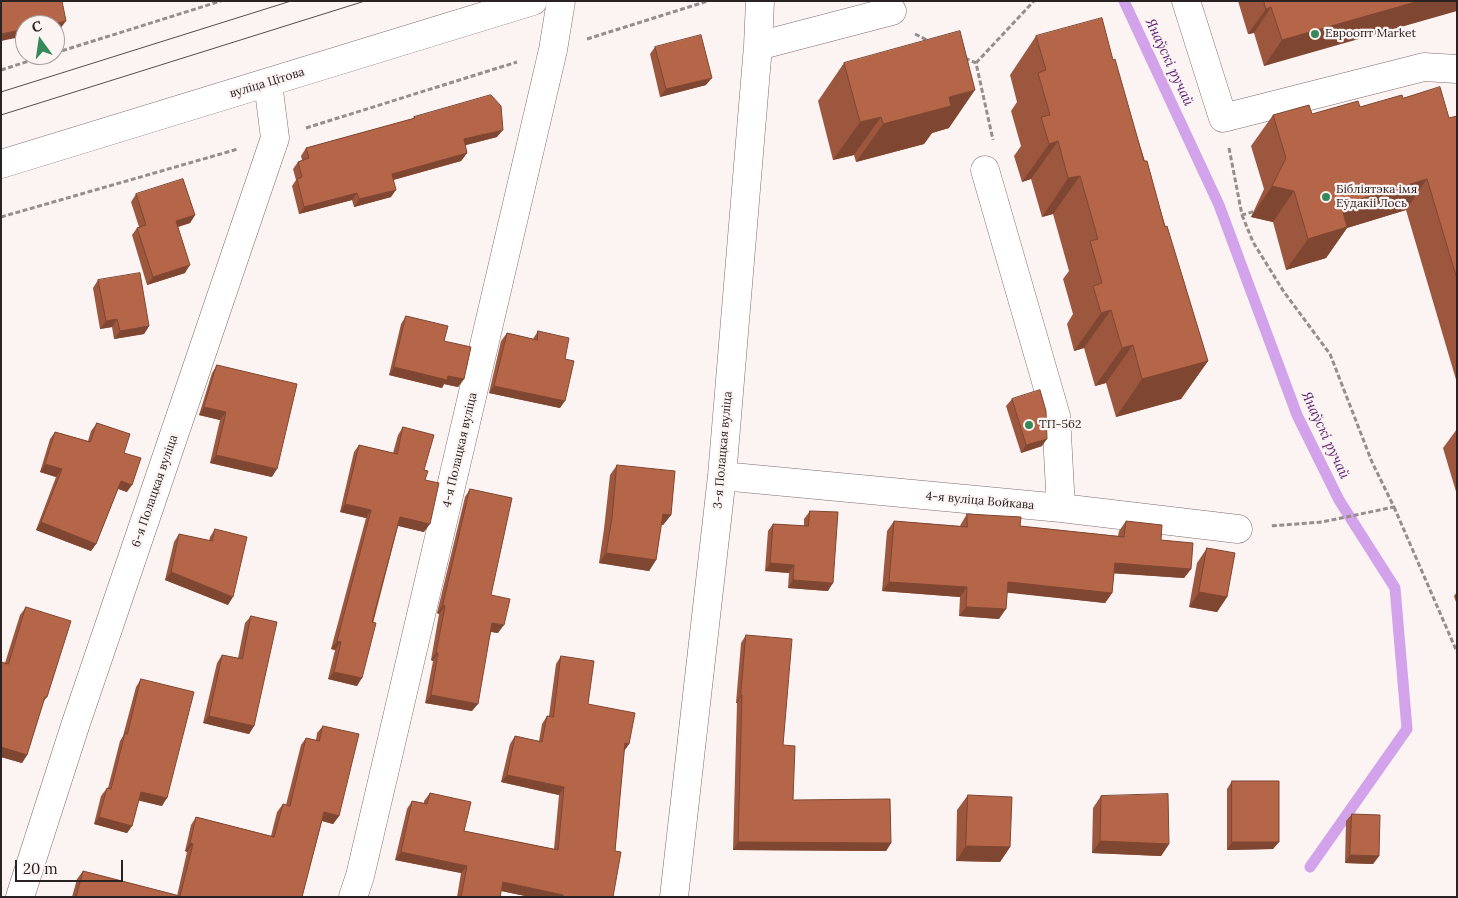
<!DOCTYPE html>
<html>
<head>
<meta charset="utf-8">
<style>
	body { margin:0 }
	#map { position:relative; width:1458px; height:898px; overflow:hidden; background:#fcf3f3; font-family:Lora,serif }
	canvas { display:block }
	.frame { position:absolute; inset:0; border:2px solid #2a2223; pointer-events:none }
	.north { position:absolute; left:15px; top:15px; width:50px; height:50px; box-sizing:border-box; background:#fcf3f3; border:1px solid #a89fa0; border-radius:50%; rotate:346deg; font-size:14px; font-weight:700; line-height:20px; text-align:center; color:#2a2223 }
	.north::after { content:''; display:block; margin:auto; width:18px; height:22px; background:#35895b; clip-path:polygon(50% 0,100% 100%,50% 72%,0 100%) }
	.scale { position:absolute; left:15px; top:860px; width:108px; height:22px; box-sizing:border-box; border:2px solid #2a2223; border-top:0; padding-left:6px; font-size:15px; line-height:18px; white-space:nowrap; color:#2a2223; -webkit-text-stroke:4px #fcf3f3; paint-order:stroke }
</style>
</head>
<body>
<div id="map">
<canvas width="1458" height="898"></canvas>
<div class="frame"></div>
<div class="north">С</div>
<div class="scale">20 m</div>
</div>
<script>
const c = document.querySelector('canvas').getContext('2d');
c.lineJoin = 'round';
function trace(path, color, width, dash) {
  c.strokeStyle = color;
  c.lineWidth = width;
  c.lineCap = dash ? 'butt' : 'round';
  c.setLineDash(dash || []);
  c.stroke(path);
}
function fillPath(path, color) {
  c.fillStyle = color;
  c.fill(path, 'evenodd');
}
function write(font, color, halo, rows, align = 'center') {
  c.font = font + ' Lora,serif';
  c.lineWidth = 4.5;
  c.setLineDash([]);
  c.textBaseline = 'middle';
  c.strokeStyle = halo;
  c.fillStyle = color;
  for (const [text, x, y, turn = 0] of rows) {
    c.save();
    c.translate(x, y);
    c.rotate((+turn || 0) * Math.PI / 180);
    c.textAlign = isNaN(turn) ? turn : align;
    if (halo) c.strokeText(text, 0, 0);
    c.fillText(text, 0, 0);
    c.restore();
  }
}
trace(new Path2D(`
	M1124,1l95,204 78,210 42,85 56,88 12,141 -97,138`), '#d2a3eb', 11);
const minor = new Path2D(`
	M1186,1l37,117 201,-51 33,2
	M758,46l134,-35
	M985,170l71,246 5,92
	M722,476l339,32 177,21
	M20,897l55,-171 200,-588 -7,-55
	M353,897l7,-21 193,-826 8,-49
	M674,897l48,-421 36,-430 2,-45`);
const major = new Path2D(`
	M1,164l532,-163`);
trace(minor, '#806c6d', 29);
trace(major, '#806c6d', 29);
trace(new Path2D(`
	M915,34l14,7
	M587,39l121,-38
	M55,53l166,-52
	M965,58l11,5 17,77
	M976,63l58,-62
	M1,70l47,-15
	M306,128l211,-66
	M1229,148l13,67 14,-4
	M1242,215l11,27 31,50 46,62 42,108 22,45 -72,15 -52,4
	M1,217l237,-68
	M1394,507l63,145`), '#968e8e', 3, [5, 2.5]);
trace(minor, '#fff', 28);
trace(major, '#fff', 28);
trace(new Path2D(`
	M1,92l290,-91
	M1,115l364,-114`), '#544c4d', 1);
fillPath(new Path2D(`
	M1238,1h219l-193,65 -10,-33 -6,1z
	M1036,36l77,24 95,301 -27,38 -65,18 -10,-34 -11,3 -11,-38 -10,3 -7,-27 6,-10 -10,-35 6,-8 -16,-57 -11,3 -11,-38 -9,3 -8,-26 7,-10 -10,-35 6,-9 -7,-27z
	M655,47l51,38 -46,12 -10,-43z
	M844,63l105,65 -17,5 -8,11 -68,18 -2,-7 -21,5 -15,-59z
	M1403,98l46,20 8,-2v267l-51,-173 -59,18 -21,30 -40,12 -13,-48 -22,-5 13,-28 -13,-43 22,-31 39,-1 48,-7z
	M414,117l83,20 -32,8 2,8 -6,8 -68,19 -2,17 -37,10 -2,-7 -53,14 -7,-28 4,-6 -3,-11 5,-7 4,-2 -1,-4 5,-8 107,-29z
	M136,194l59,21 -5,8 -12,4 7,46 -38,12 -15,-50 5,-7 2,-1 -8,-25z
	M98,280l51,46 -5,8 -30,5 -2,-12 -12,2 -7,-41z
	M406,316l38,25 20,38 -6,8 -14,-3 -2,4 -53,-13 12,-51z
	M538,331l27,28 -5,49 -71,-15 12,-52 6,-8 26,6z
	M217,365l55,112 -62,-14 10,-43 -21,-5 13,-42z
	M1012,399l30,47 -21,7 -15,-47z
	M97,423l27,30 3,39 -9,-3 -22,55 -5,7 -55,-21 20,-53 -16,-5 10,-33 5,-7 33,9 3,-10z
	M403,427l21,43 1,10 -1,52 -26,-6 -41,160 -29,-7 7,-29 -4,-1 35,-131 -26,-6 14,-60 5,-7 34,8 5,-18z
	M1457,429v66l-14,-47z
	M617,465l54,50 -8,10h-2l-5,35 -7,11 -50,-8 5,-34 6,-54z
	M470,489l28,144 -7,-1 -19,79 -47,-8 8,-42 -2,-1 8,-46 -2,-1 28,-116z
	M810,511l18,80 -40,-3 1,-15 -24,-2 3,-40 5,-7 31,2v-7z
	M967,514l53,12 98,10 1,-5 7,-10 35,19 30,29 -7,9 -70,-5 -2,20 -7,10 -98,-11 -8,27 -40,-3 1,-19 -78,-6 5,-60 7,-10 66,5 1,-2z
	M215,529l13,76 -63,-25 9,-38 5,-8 30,7 1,-4z
	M1207,548l20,49 -10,15 -28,-5 8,-44z
	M1457,592v13l-3,-9z
	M26,607l21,90 -4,5 -16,53 -5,8 -21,-6v-95l4,1 15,-48z
	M251,616l3,110 -5,8 -46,-11 14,-60 5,-8 16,3 7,-35z
	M746,635l37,110 10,55 98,43 -5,8 -153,-1 4,-147h-1l5,-60z
	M561,656l27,48 41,40 -5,7 -9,100 -2,46h-83l-29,-6 -1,6h-43l4,-24 -66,-13 12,-51 5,-8 12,2v-2l6,-8 34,38 90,18 5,-54 -58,-13 9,-38 5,-8 24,5 3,-17 5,-8h2l7,-52z
	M141,679l21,127 -23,-6 -7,26 -5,7 -33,-9 7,-28 6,-8h1l12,-47 3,-5 13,-49z
	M323,726l16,90 -6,8 -11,-3 -20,76h-230l5,-18 6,-8 94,25 10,-44 -2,-1 6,-26 5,-8 75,19 6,-24 6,-8 3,1 15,-60 5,-7 10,2 1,-7z
	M1232,781l47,61 -6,7 -46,1v-61z
	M968,795l42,52 -10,15 -44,-1 1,-51z
	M1101,796l68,48 -8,12 -69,-3 1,-45z
	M1352,814l27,42 -6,8 -28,-1 1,-42z`), '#9c573e');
fillPath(new Path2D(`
	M1419,1h38v10l-193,55 18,-26z
	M1271,7l-17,26 -6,1 18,-25z
	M66,21l-6,8 -5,1v-5h-8z
	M25,29v7l-24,5v-7z
	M712,78l-6,7 -46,12 6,-8z
	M975,90l-26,38 -17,5 -8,11 -68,18 27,-38 66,-27z
	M881,117l-27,38 -21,5 27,-38z
	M503,130l-6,7 -38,10 5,-8z
	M1058,141l-27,38 -9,3 27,-38z
	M467,153l-6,8 -75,21 6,-8z
	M1080,176l-27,38 -11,3 26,-39z
	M1427,179l-21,31 -59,18 -21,30 -40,12 22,-31 33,-34z
	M1272,186l22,5 -21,31 -22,-5z
	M396,190l-5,7 -37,10 5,-8z
	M357,193l-5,7 -53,14 5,-7z
	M195,215l-5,8 -20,6 6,-8z
	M190,265l-5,8 -38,12 6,-8z
	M1111,310l-27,38 -10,3 27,-38z
	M117,319l-5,8 -12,2 6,-8z
	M149,326l-5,8 -30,5 6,-8z
	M1133,345l-27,38 -11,3 27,-38z
	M1208,361l-27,38 -65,18 26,-38z
	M394,367l54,9 16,3 -6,8 -14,-3 -2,4 -53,-13z
	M494,386l71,15 -5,7 -71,-15z
	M204,407l22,5 -6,8 -21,-5z
	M1047,439l-5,7 -21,7 5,-8z
	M216,455l61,14 -5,8 -62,-14z
	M45,464l17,5 -6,8 -16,-5z
	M121,481l11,4 -5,7 -11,-4z
	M345,504l26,6 -5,8 -26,-6z
	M663,514l8,1 -8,10 -7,-1z
	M400,517l30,7 -6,8 -29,-7z
	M41,522l55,22 -5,7 -55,-21z
	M606,553l50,7 -7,11 -50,-8z
	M770,563l24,2 -5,8 -24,-2z
	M1115,563l76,6 -7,9 -76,-5z
	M171,572l62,25 -5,8 -63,-25z
	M793,580l40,3 -5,8 -40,-3z
	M889,582l78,5 -7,10 -78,-6z
	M1008,582l104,11 -7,10 -104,-11z
	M1199,592l28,5 -10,15 -28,-5z
	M443,605l2,1 -6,8 -2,-1z
	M966,607l40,2 -7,10 -40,-3z
	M492,623l12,2 -6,8 -11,-2z
	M337,641l4,1 -6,8 -4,-1z
	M436,653h2l-5,8 -2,-1z
	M334,672l28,6 -5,8 -29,-7z
	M431,695l47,9 -6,7 -47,-8z
	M741,695h1l-5,8h-1z
	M209,716l45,10 -5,8 -46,-11z
	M625,743l4,1 -5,7z
	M1,747l26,8 -5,8 -21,-6z
	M507,775l57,12 -5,8 -58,-13z
	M141,792l26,6 -5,8 -26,-6z
	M324,812l15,4 -6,8 -14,-4z
	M99,817l33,9 -5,7 -33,-9z
	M1100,841l69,3 -8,12 -69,-3z
	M738,842l153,1 -5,8 -153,-1z
	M1232,842h47l-6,7 -46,1z
	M190,843l3,1 -6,8 -2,-1z
	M966,846l44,1 -10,15 -44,-1z
	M401,852l66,14 -6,7 -66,-13z
	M1350,855l29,1 -6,8 -28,-1z
	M503,882l60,13 -1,2h-32l-33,-7z`), '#7f4732');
const building = new Path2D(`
	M1,1h61l4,20 -19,4h-22v4l-24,5z
	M1264,1h155l-137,39 -11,-33 -5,2z
	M1102,18l11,42 2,-1 29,102h3l18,66 2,-1 41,135 -66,18 -9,-34 -11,3 -11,-38 -10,3 -8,-27 9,-3 -12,-42 8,-2 -18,-63 -12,2 -10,-37 -9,3 -8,-27 9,-2 -12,-42 8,-3 -10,-34z
	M960,31l15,59 -26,7 2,9 -68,18 -2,-7 -21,5 -16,-59z
	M701,35l11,43 -46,11 -11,-42z
	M1440,87l9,31 8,-2v163l-30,-100 -86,26 6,22 -39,12 -14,-48 -22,-5 14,-28 -13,-43 36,-10 3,9 46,-13 2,6 42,-12 1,3z
	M491,95l10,11 2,24 -39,9 3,14 -75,21 4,16 -37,9 -2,-6 -53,14 -7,-28 5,-2 -4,-15 11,-4 -3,-10 109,-30 -1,-1z
	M183,179l12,36 -19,6 14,44 -37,12 -16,-49 9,-3 -10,-31z
	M140,273l9,53 -29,5 -3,-12 -11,2 -8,-41z
	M406,316l42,10 -4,15 27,6 -7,32 -16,-3 -1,4 -53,-13z
	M538,331l31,7 -4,21 9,2 -9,40 -71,-15 13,-53 30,7z
	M217,365l80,19 -20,85 -61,-14 10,-43 -22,-5z
	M1040,390l6,21 1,28 -21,6 -14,-46z
	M97,423l33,11 -6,19 17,5 -9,27 -11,-4 -25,63 -55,-22 21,-53 -17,-5 10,-32 35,10z
	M403,427l31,8 -10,35 4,1 -3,9 14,3 -9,41 -30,-7 -28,105 4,1 -14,55 -28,-6 7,-30 -4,-1 34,-131 -26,-6 14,-59 38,9z
	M617,465l58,6 -4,44 -8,-1 -7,46 -50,-7 6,-35z
	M470,489l42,9 -21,97 19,4 -6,26 -12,-2 -14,81 -47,-9 7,-42h-2l9,-47 -2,-1z
	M810,511l28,1 -5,71 -40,-3 1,-15 -24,-2 3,-39 35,2z
	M967,514l54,3 -1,9 104,11 2,-16 36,4 -1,15 32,3 -2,26 -76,-6 -3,30 -104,-11 -2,27 -40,-2 1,-20 -78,-5 5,-61 73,6z
	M215,529l32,8 -14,60 -62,-25 8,-38 33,7z
	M1207,548l28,5 -8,44 -28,-5z
	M26,607l45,14 -24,76h-2l-18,58 -26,-8v-85l7,2z
	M251,616l26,6 -23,104 -45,-10 13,-61 20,4z
	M746,635l46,4 -9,106 12,1 -2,54 97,-1 1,44 -153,-1 4,-147h-1z
	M561,656l33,5 -6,43 47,9 -6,31 -4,-1 -10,108 6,1 -8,45h-50v-2l-60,-13 -3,15h-39l6,-31 -66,-14 11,-51 15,3 3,-11 41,9 -7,29 94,19 6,-63 -57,-12 8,-39 27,6 5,-26 6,1z
	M141,679l53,13 -27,106 -26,-6 -9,34 -33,-9 8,-29 4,1 14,-56 2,1z
	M323,726l36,8 -20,82 -15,-4 -22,85h-226l7,-26 97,25 13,-52 -3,-1 6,-26 78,20 9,-33 7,2 16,-68 13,3z
	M1232,781h47v61h-47z
	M1168,794l1,50 -69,-3 1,-45z
	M968,795l44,2 -2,50 -44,-1z
	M1352,814l28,1 -1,41 -29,-1z`);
fillPath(building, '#b56548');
trace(building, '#7f4732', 1);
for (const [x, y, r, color] of [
	[1315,34,5,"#35895b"],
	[1326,197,5,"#35895b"],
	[1029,425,5,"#35895b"]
]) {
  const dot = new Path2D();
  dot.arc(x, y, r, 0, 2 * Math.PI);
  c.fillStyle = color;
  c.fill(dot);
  trace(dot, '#fcf3f3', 2);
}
write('12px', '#2a2223', '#fcf3f3', [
	["Евроопт Market",1325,34],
	["Бібліятэка імя",1336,190],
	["Еўдакіі Лось",1336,204],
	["ТП-562",1039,425]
], 'left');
write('12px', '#2a2223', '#fcf3f3', [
	["вуліца Цітова",267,83,-17],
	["4-я Полацкая вуліца",460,450,-77],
	["3-я Полацкая вуліца",723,450,-85],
	["6-я Полацкая вуліца",155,491,-71],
	["4-я вуліца Войкава",980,501,5]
]);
write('italic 14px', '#571d71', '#fcf3f3', [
	["Янаўскі ручай",1169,62,65],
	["Янаўскі ручай",1325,435,65]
]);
</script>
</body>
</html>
